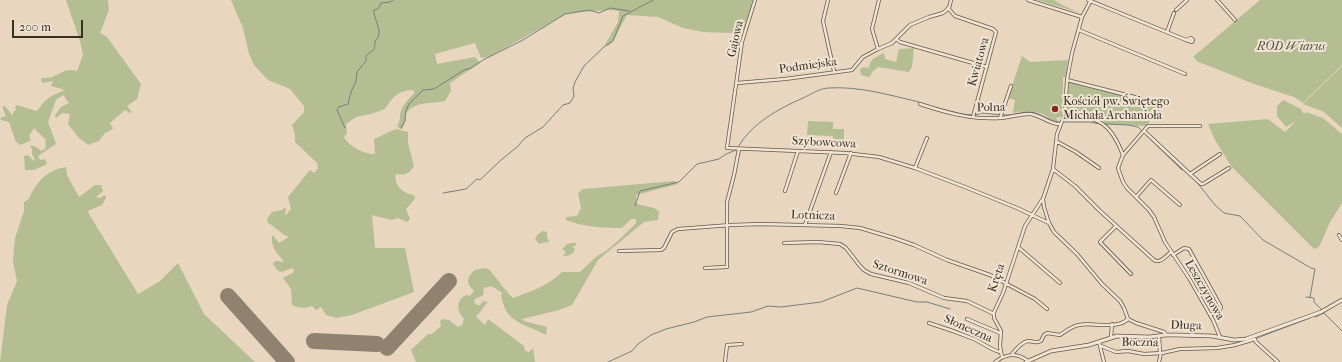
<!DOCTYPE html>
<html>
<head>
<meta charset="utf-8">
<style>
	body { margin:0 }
	#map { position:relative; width:1342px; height:362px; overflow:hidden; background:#e8d6bf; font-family:"IM FELL French Canon",serif }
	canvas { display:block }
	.scale { position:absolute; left:12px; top:20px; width:71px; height:18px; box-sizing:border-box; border:2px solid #3a2e21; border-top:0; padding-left:5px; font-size:12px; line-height:14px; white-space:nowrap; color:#3a2e21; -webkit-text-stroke:3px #f0e4d5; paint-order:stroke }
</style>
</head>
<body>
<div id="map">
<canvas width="1342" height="362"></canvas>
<div class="scale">200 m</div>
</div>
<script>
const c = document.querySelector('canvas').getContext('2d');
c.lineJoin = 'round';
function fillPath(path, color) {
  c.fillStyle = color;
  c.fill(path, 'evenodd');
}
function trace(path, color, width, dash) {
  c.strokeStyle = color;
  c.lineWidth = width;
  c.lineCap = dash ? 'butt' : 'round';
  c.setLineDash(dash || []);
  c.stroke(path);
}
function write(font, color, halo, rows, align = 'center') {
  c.font = font + ' "IM FELL French Canon",serif';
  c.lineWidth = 4;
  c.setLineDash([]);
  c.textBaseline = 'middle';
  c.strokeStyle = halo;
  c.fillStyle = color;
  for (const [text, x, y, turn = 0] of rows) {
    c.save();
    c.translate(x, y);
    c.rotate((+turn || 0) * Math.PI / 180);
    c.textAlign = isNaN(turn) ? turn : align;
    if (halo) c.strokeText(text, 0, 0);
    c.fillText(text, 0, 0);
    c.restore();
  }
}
fillPath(new Path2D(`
	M66,0h42l1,10 -9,23 7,4 34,47 -4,15 -10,7 5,6 -2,1 -5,-3 -15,13 3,6 -8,4 -6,8 -11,4 -9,-7 -11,-14 2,-10 -8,-1 -6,5 -1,-3 6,-8 8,-4 -6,-8 -7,5 -8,22 8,22 -18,12 2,4 5,-1 2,5 -13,6h-9l-1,-14 4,-1 6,6 1,-1 -3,-6v-4l-2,-5 6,2 5,4 5,-3 -1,-9 -11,-11 -5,8 2,4 -10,5 -5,-3 -7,-20 -8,-2 -1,-2 6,-2 -4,-9 3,-1 8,10v-4l3,-2 -1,-3 2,-2 19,6c4,-3 5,-6 9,-10 5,-5 13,-8 20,-11l-14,-4 2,-5 -11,2 -1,-5c4,0 10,0 13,-2 11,-4 11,-8 23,-5l6,-16 -3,-14z
	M231,0h523l-1,4 -2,-1 1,2 -8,25 -11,3 -30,-1 -20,-4 -25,-11 -31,-2 -14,26 -5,5 -3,-1 13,-23 1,-11 -10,-1 -41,3 -79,44 -8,1 -6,-15 -40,11 2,10 38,-7 5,6 -30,20 1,8 -6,10c-14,3 -29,0 -39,12v7l-4,9 -3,-1 -2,-2c3,-5 3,-7 3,-12 2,-9 10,-16 15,-22l-3,-2c-15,1 -19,7 -27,19l-14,5 -15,3 -10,7 1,9 -3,4c6,10 19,17 31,17l-1,-15 22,-10 12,3v11l6,23c-4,7 -9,10 -18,8 -3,11 7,19 17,21l2,2 -1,3 -8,9 4,10 -3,3 -9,-4 -7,2 -19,-5 3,33h30l9,44 -62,23 -16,3 -10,-3 -5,-8 -5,3 -4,-4c-8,3 -13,2 -20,-1l-1,-16 -8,-11 11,-6 -1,-4 -12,4 -4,-2 -4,-6 1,-2 3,-1 7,1 -10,-13 -2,-7v-6l1,-1 6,8 10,-6c-10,-4 -13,-10 -21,-14l-1,-4 5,-7 10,-2 2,-2h2l-1,7 2,-1 4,-5 -3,-12 22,-27 4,3 4,-5 -1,-5 -22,-21v-7l-3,-10 12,-13v-6l-14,-17 -22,-9 -14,-15 -5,-11 -6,-26z
	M1037,0h17l10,6 17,7z
	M1260,0h82v65l-39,38 -9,-6 -40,-13 -50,-20 -6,-2 -5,-5z
	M914,48l-2,19 -3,5 -31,-5 -6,5 -2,5 -9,-2 -1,-6 4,-2 5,1c0,-9 9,-12 15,-15l1,6 11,3 3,-13z
	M1022,56l8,6 38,-2 -2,17h-3v35l-2,5 -5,1 2,3c-6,0 -10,-4 -15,-7 -11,-4 -19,-3 -30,-1l2,-13 -7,-2z
	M1342,66v62l-18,-16 -21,-8z
	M1069,82l95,24 -18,20 -41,-2 -2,-4 -36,-10z
	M1283,100l18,9 3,5 2,-2 17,6 19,16v69l-12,19 -11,25 -5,2 -83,-83 -16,-26 -7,-16 60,-5 17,13 11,-11 -10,6 -9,-11v-10z
	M808,121l25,1v7h11v15l-11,-1v-7l-26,-1z
	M66,167l1,8 12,22 16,-12h6l2,6 -7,6 4,1 5,-3 1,3 -4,7 -14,6 1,3 49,80 22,-13 18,-18 26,51 51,48h-255l7,-57 10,-24 -4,-19 1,-14 1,-10 9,-27v-9l5,-3c7,-17 18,-29 37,-32z
	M675,181l3,3 -42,11 1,9 17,4 5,3 -1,9 -14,2 -46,38 -26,45 -13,5 -37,9 2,2 23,6 -1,8c-22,-12 -41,-11 -45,-41l2,-1 -12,-7 -7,2 -1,3 1,2 -2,3 -7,3 -1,3 3,3h3l3,-4 5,1 -12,15 9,8 3,-6 36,27 1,5 4,1 4,-4 2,14h-119l-5,-12 17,-16h4l9,-8 -1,-5 2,-2 7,1 9,7 4,-2 2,-6c-8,-8 -8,-20 3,-24l3,1 4,-5c-9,-8 -7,-14 1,-21 4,-1 9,-2 13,-1 3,1 19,24 25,29 18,-7 35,-12 49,-26h18l17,-16 9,-5 14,-12 16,-16v-4h-5l-9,9c-19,0 -39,-1 -56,-8v-3l11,-1 4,-8 -3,-15 5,-4z
	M543,231l4,1v6l2,3 -1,2 -2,-1 -7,2 -4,-5 3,-5z
	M573,243h3v2l-3,2 2,2c-2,6 -6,7 -12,7l3,-4 -4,-3 5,-5z`), '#b5be92');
trace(new Path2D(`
	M934,107l28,7 10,1
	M975,115l8,-2 17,2
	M1003,115c9,1 17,-3 26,-3 11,0 19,9 30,10
	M1064,122h25l12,2
	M1105,124l24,1 9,2 44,43
	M345,128l-8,-18 2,-3 9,-3 3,-12 5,-11 1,-9 9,-11v-5c7,-7 9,-3 9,-15 10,-9 -2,-21 -1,-31l4,-1 3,-6 9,-1 3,-2
	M401,128l4,-7 1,-10 3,-7 14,-14 11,-1 30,-19 7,-2 12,-8 40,-20 42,-26 24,-4 10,3 11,-5 19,3
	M738,147c14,-24 40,-38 65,-49 9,-4 15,-9 25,-10 31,-2 61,7 91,14
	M1189,175l4,4
	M1196,181l19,24 9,8 16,3 23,24 48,28 4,1 -5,28
	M443,193l23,-4 11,-10 3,1 21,-20 16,-13 8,-9 18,-11 20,-22 7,-2 4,-7 -1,-8 2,-6 9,-16 21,-20 8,-5 10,-25 30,-16
	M635,206l5,-15 39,-9 18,-18 22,-5 7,-5 10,-4
	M1306,297l8,1v4l8,8
	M1315,317l9,-4 18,18
	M1257,338l53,-20
	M608,362l24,-11 6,-7 13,-9 15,-6 28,-7 13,-5 44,-5 17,-6 13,1 40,-5 36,-14 60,14h10l23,7`), '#74807d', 1);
trace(new Path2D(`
	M228,296l59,66
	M314,341l63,3
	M387,348l62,-67`), '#918270', 16);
const minor = new Path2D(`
	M755,0l-13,42 -15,106 118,5 34,4 36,11 50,19 52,21 32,15
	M828,0l-5,21 11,50
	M1028,0l54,17
	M1088,0l98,40 6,2 1,-2 -2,-2 -5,2
	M1091,0l-9,17 -10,36 -5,27 -2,34 -8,20 -4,35 -10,30 1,8 5,16 5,9 23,22 25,30 18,17 4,7 4,11
	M1217,0l18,20
	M948,8l7,8 38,13 3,3 -23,85
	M1176,10l11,-10
	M1079,30l106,44
	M1167,32l7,-19
	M896,39l4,3 87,25
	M878,49l-6,-20 7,-29
	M1067,80l99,25
	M737,83l48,-4 67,-9 11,-13 15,-8 14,-6 18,-18 19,-8 14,-4 6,-5 2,-8
	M920,104c27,9 53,16 81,14 10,-1 19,-4 28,-4 11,0 20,11 32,10
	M1065,114c33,4 45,7 58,41l-5,13 5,14 4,6 22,22 5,7 11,25 24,36 24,42 7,17
	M1000,118l11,-32
	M1144,131l46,43 30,-20
	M1056,141l20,11 23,16
	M1123,155l25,-29h52
	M915,168l12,-30
	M1053,169l22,17 25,25 54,49c6,4 12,-4 17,-8
	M1190,174l11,10h2l26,-16
	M785,191l13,-40
	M836,193l15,-40
	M1136,197l15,-17 29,25
	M805,225l26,-73
	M1116,226l-16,16 31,32
	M1339,235l3,5
	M784,243l34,-1 22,2 6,4 14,18 4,4 7,4 38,9 35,15 23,3 27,13
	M1018,247l42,36
	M619,251l42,-1 3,-2 8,-16 6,-3 53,-4 30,-1 80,2 19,2 34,10 20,7 33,15 43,15 45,24 12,10
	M1173,255l11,-7 5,1 32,58 -1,3 -10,5
	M705,268l22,-1v-65l7,-27 5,-26
	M967,319l33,14
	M1128,319l8,4 28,9 2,3
	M929,323c16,5 30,10 45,16 9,4 17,11 26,13
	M1159,336l1,17
	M1111,338l1,-14
	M1255,339l1,3 22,20
	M1099,342l5,20
	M1101,346l15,6 12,-1 16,3 18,-1 18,-4 37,-1 18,-3 20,-6
	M1012,354c4,-5 10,-12 16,-13 6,0 7,3 13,0l3,-6 3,-2 13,2c6,-4 12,-9 19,-10 14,-3 38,5 49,-6
	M1002,357l-2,-11 1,-15 -7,-13v-6l9,-19 22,-67 17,-26
	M725,362l2,-17 15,-1
	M995,362c11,-8 21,-10 33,-1
	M1159,362l2,-9`);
const tertiary = new Path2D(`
	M1026,362l25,-11 38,-6 28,-9 32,1 17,-2h10l36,1 22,4 12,-1 75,-27 21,-12`);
trace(minor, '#665848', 4);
trace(tertiary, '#665848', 4.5);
trace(minor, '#f0e4d5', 2.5);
trace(tertiary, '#f0e4d5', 3);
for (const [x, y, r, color] of [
	[1055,109,4,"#8f2418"]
]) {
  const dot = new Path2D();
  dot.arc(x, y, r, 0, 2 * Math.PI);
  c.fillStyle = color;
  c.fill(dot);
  trace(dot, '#f0e4d5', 1.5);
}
write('12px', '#3a2e21', '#f0e4d5', [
	["Gajowa",736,39,-77],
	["Kwiatowa",979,62,-74],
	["Podmiejska",808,66,-8],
	["Polna",991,108,-1],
	["Szybowcowa",824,143,3],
	["Lotnicza",813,216,2],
	["Sztormowa",900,273,18],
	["Kręta",997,278,-71],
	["Leszczynowa",1204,290,60],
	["Długa",1186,326,2],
	["Słoneczna",968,329,24],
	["Boczna",1140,343,1]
]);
write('italic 12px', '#534b38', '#f0e4d5', [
	["ROD Wiarus",1291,47]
]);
write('12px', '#3a2e21', '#f0e4d5', [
	["Kościół pw. Świętego",1063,102],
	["Michała Archanioła",1063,116]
], 'left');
</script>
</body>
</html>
